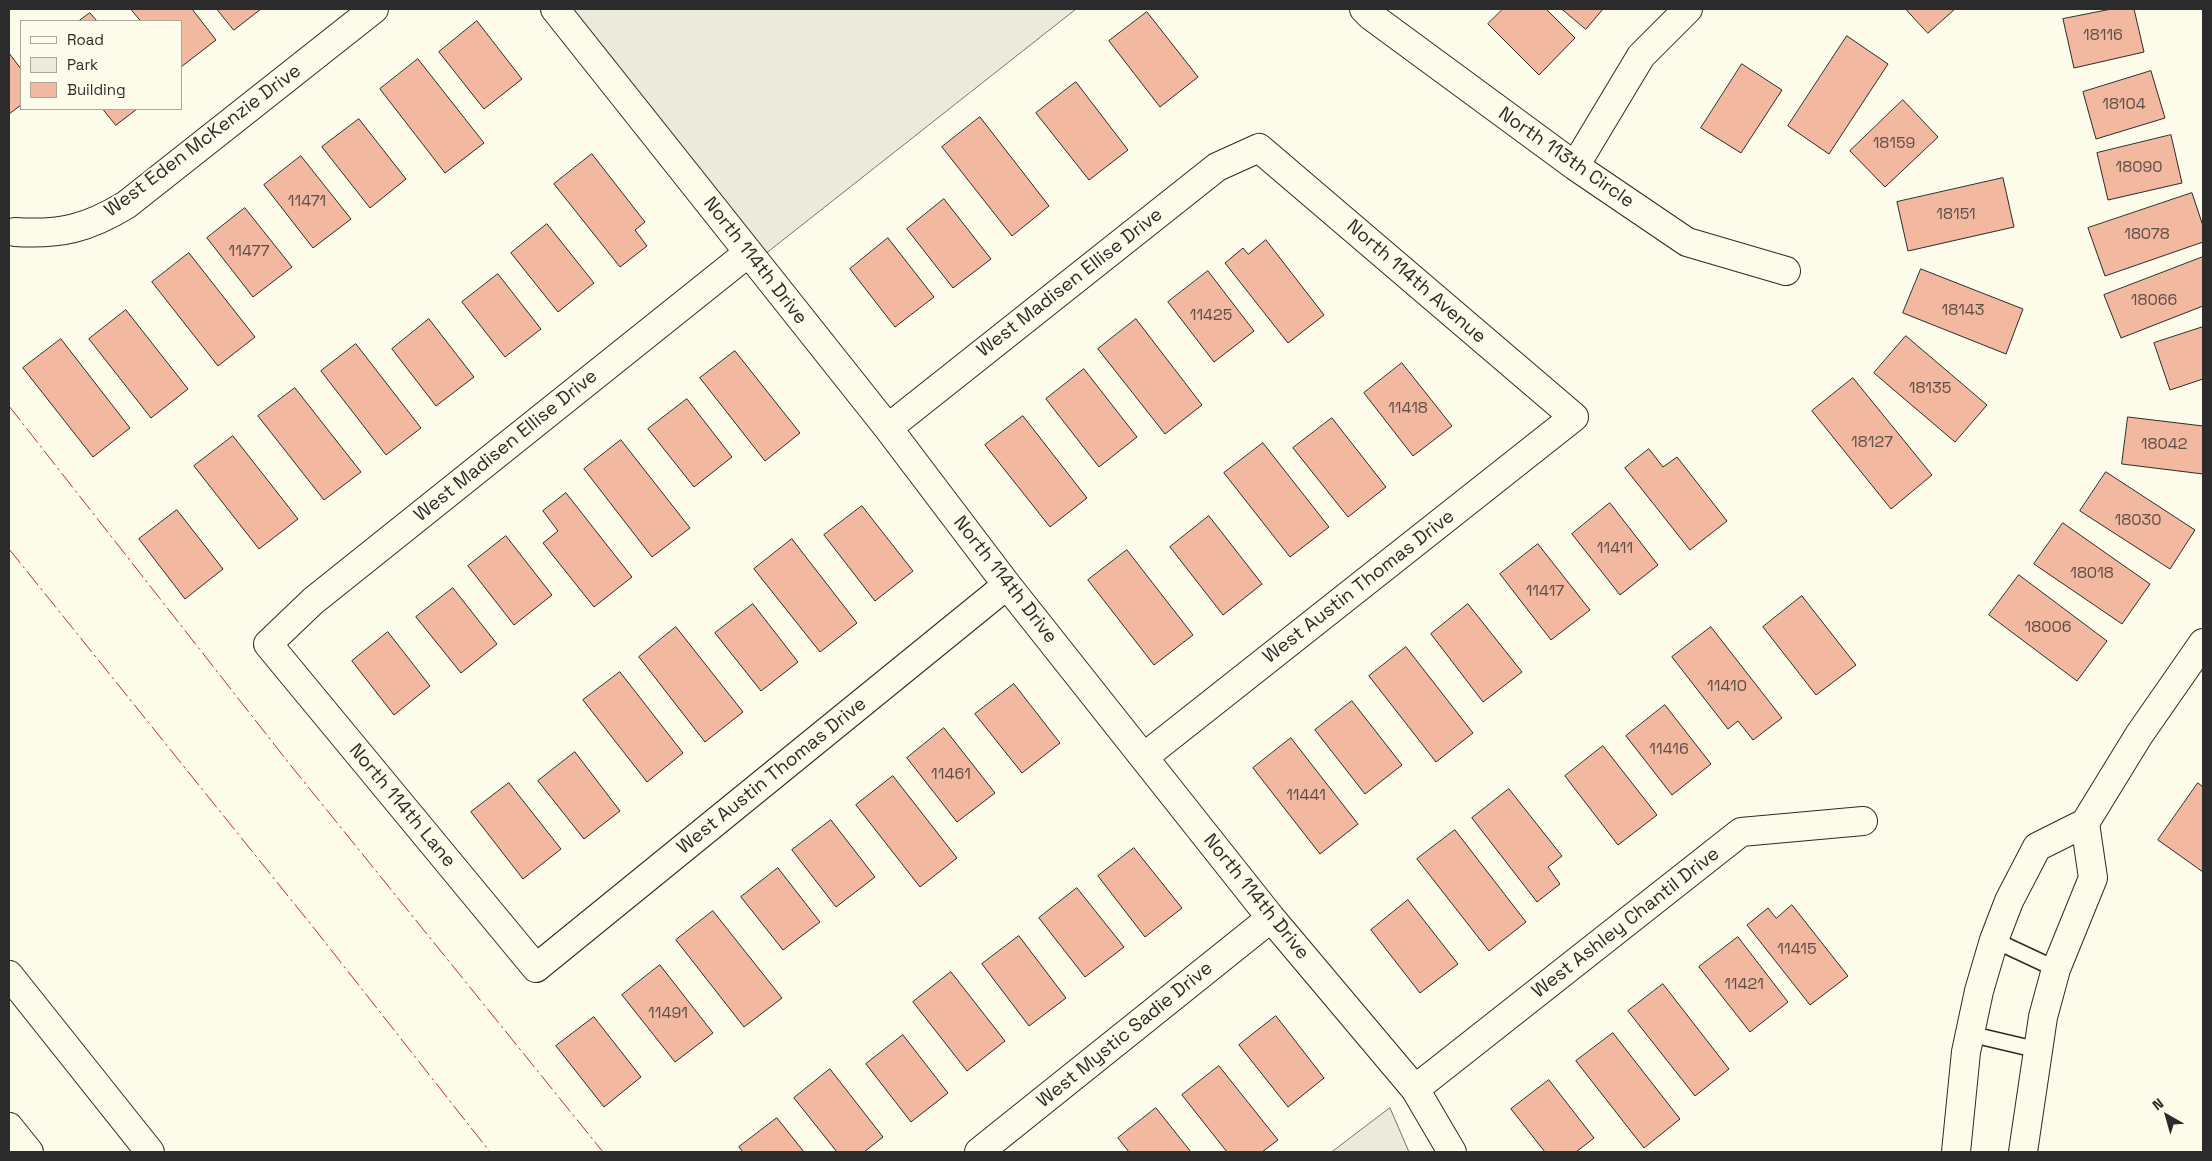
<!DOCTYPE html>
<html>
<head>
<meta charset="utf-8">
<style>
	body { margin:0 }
	#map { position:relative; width:2212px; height:1161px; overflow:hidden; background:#fdfbea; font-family:"Space Grotesk",sans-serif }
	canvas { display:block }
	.frame { position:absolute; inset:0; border:10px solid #2b2b2b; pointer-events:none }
	.legend { position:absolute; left:20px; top:20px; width:162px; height:90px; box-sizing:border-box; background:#fdfbea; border:1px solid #a9a89e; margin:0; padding:6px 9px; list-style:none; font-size:15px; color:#2b2b2b }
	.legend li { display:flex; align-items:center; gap:10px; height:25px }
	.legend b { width:25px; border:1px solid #a9a89e }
	.north { position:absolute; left:2142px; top:1091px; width:50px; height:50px; -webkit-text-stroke:4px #fdfbea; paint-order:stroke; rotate:322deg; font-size:14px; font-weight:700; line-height:20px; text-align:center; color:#2b2b2b }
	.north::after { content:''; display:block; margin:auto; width:18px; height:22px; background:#2b2b2b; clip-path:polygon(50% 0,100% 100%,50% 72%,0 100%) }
</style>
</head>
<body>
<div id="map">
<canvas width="2212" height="1161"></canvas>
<div class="frame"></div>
<ul class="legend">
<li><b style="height:6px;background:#fdfbea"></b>Road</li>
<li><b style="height:14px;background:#ecebdb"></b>Park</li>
<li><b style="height:14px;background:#f2b8a0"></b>Building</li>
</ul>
<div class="north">N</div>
</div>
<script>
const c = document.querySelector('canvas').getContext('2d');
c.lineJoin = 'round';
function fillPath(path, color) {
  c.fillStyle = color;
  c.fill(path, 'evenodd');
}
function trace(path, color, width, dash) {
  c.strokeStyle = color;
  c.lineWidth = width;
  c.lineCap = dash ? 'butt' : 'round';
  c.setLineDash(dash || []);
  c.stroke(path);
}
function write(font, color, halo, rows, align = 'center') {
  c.font = font + ' "Space Grotesk",sans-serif';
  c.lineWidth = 4;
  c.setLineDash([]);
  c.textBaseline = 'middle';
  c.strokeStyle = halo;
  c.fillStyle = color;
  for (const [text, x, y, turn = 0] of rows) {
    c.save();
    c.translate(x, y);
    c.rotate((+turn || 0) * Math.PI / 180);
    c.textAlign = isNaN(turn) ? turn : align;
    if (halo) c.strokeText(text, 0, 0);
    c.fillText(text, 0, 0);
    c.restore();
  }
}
const green = new Path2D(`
	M555,9h521l-321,253z
	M1390,1108l19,44h-77z`);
fillPath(green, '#ecebdb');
trace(green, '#74746e', 1);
const building = new Path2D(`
	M131,9h61l24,31 -35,27v-46h-40z
	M217,9h44l-27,21z
	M1503,9h43l29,29 -36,37 -51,-51z
	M1562,9h41l-17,20z
	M1906,9h49l-27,24z
	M2112,9h22l10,43 -70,16 -11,-49z
	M1147,12l51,65 -38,30 -51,-66z
	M90,13l7,8h-18z
	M477,21l45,58 -38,30 -45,-57z
	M1847,36l41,28 -59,90 -41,-28z
	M9,53l12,16v36l-12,9z
	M418,59l66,84 -39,30 -65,-84z
	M1742,64l40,26 -41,63 -40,-25z
	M2151,71l14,47 -69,21 -13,-47z
	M1076,82l52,68 -39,30 -53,-67z
	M1903,100l35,37 -53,50 -35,-36z
	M103,109h34l-21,16z
	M980,117l69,89 -37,30 -70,-89z
	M359,119l47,60 -36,29 -48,-61z
	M2171,135l11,48 -74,17 -11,-47z
	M592,154l53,68 -10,8 12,16 -27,21 -66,-83z
	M301,156l50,63 -38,29 -49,-63z
	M2003,178l11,49 -106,24 -11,-49z
	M2192,193l11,33v16l-98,34 -17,-48z
	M944,199l47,60 -38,29 -46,-59z
	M245,208l47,59 -39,30 -46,-59z
	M547,224l47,59 -36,29 -47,-59z
	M888,238l46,59 -39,30 -45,-58z
	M1266,240l58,75 -36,28 -63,-80 18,-15 5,6z
	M189,253l66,84 -37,29 -66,-84z
	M2203,257v49l-82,32 -17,-43z
	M1921,269l102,40 -17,45 -103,-41z
	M1208,271l46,60 -40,31 -46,-60z
	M498,274l43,55 -36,28 -43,-55z
	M126,310l62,79 -37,29 -62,-79z
	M429,319l45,58 -38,29 -44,-57z
	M1136,319l66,86 -37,29 -67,-85z
	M2203,327v52l-33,11 -16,-47z
	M1906,336l81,69 -32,37 -81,-69z
	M61,339l69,89 -37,29 -70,-89z
	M356,344l65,84 -35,27 -65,-84z
	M735,351l65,82 -35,28 -65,-83z
	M1402,363l50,63 -39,30 -49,-63z
	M1084,369l53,68 -38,30 -53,-68z
	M1853,378l79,97 -41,34 -79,-98z
	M295,388l66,84 -37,28 -66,-84z
	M687,399l45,58 -38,30 -46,-58z
	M1023,416l64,82 -37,29 -65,-82z
	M2128,417l75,9v48l-81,-10z
	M1332,418l54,69 -38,30 -55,-69z
	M233,436l65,83 -39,30 -65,-83z
	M621,440l69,88 -38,29 -68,-88z
	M1263,443l66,84 -39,30 -66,-84z
	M1649,449l14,18 14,-10 50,64 -37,29 -65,-82z
	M2106,472l89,58 -25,39 -90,-58z
	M566,493l66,84 -38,30 -51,-64 15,-12 -15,-20z
	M1610,503l48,62 -38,30 -48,-61z
	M862,506l51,65 -38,30 -51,-66z
	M177,510l46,59 -38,30 -46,-60z
	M1209,516l53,68 -39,31 -53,-68z
	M2063,523l87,61 -28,40 -88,-60z
	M506,536l46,59 -38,30 -46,-59z
	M792,539l65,84 -37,29 -66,-83z
	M1538,544l52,66 -39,30 -51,-66z
	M1127,550l66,85 -39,30 -66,-85z
	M2019,575l88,66 -30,40 -88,-66z
	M453,588l44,56 -36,29 -45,-56z
	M1802,596l54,69 -40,30 -53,-68z
	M753,604l45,58 -37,29 -46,-58z
	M1468,604l54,68 -39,30 -52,-68z
	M676,627l67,85 -38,30 -66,-85z
	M1711,627l71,91 -29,22 -15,-19 -10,8 -56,-72z
	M388,632l42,54 -36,29 -42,-54z
	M1406,647l67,86 -37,29 -67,-86z
	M620,672l63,81 -36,29 -64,-82z
	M1014,684l46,59 -38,30 -47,-59z
	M1352,701l50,64 -37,29 -50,-64z
	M1665,705l46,59 -39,31 -46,-59z
	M944,728l51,65 -38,29 -50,-64z
	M1291,738l67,86 -38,30 -67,-86z
	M1603,746l54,69 -39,30 -53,-69z
	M575,752l45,59 -36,28 -46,-58z
	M893,776l64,82 -37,29 -64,-82z
	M509,783l52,66 -38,30 -52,-67z
	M2198,783l5,4v85l-45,-32z
	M1509,789l53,67 -14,11 12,17 -23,18 -65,-84z
	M831,820l44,57 -39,30 -44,-57z
	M1455,830l71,92 -37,29 -72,-92z
	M1134,848l48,60 -37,29 -47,-61z
	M778,868l42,54 -37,28 -42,-53z
	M1077,888l47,59 -39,30 -46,-59z
	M1408,900l50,64 -38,29 -49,-63z
	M1792,905l56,71 -38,29 -63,-80 21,-17 8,10z
	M713,911l69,87 -38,29 -68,-87z
	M1019,936l47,62 -37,28 -47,-62z
	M1738,937l50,65 -38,30 -51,-65z
	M660,965l53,68 -38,29 -53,-67z
	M951,972l54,69 -38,30 -54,-69z
	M1663,984l66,85 -34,27 -67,-85z
	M1276,1016l48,62 -36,29 -49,-62z
	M594,1017l47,60 -37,30 -48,-61z
	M1613,1033l67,86 -36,29 -68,-87z
	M903,1035l45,58 -37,29 -45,-58z
	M1219,1066l59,74 -16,12h-35l-45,-57z
	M830,1069l53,68 -19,15h-27l-43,-54z
	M1549,1080l45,58 -18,14h-31l-34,-43z
	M1156,1108l35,44h-62l-11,-14z
	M777,1118l27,34h-61l-4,-5z`);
fillPath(building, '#f2b8a0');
trace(building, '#2b2b2b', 1);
const service = new Path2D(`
	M1994,940l62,29
	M1970,1034l68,16`);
const minor = new Path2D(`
	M555,9l333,419 119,157 264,333 144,171 37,63
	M1364,9l7,7 204,150 112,76 99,29
	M1575,166l66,-110 47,-47
	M15,232c46,3 73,-4 111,-27l248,-196
	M748,253l-435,348 -45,43 268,324 471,-383
	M888,428l329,-261 42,-19 315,269 -430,340
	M1415,1089l326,-257 122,-11
	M9,1127l20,25
	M979,1152l292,-234
	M1956,1152l10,-100 13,-61 15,-51 15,-39 28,-54 48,-24 54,-88 64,-92
	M2023,1152l20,-135 13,-48 37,-91 -8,-55`);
const tertiary = new Path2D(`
	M9,975l141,177`);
trace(service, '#2b2b2b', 18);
trace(minor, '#2b2b2b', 30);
trace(tertiary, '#2b2b2b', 30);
trace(service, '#fdfbea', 15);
trace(minor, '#fdfbea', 28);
trace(tertiary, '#fdfbea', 28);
trace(new Path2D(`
	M9,406l279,356 315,390
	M9,549l308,383 173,220`), '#c62828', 1, [18, 4, 2.5, 4]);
write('16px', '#5d4e48', null, [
	["18116",2103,36],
	["18104",2124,105],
	["18159",1894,144],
	["18090",2139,168],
	["11471",307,202],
	["18151",1956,215],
	["18078",2147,235],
	["11477",249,252],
	["18066",2154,301],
	["18143",1963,311],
	["11425",1211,316],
	["18135",1930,389],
	["11418",1408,409],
	["18127",1872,443],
	["18042",2164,445],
	["18030",2138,521],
	["11411",1615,549],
	["18018",2092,574],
	["11417",1545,592],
	["18006",2048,628],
	["11410",1727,687],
	["11416",1669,750],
	["11461",951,775],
	["11441",1306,796],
	["11415",1797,950],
	["11421",1744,985],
	["11491",668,1014]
]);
write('19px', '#2b2b2b', '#fdfbea', [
	["West Eden McKenzie Drive",203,141,-37],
	["North 113th Circle",1566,158,35],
	["North 114th Drive",755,261,52],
	["North 114th Avenue",1416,282,41],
	["West Madisen Ellise Drive",1070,283,-38],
	["West Madisen Ellise Drive",506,446,-39],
	["North 114th Drive",1005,580,52],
	["West Austin Thomas Drive",1359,587,-38],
	["West Austin Thomas Drive",772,776,-39],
	["North 114th Lane",402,806,50],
	["North 114th Drive",1256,897,51],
	["West Ashley Chantil Drive",1626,923,-38],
	["West Mystic Sadie Drive",1125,1035,-39]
]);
</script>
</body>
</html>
